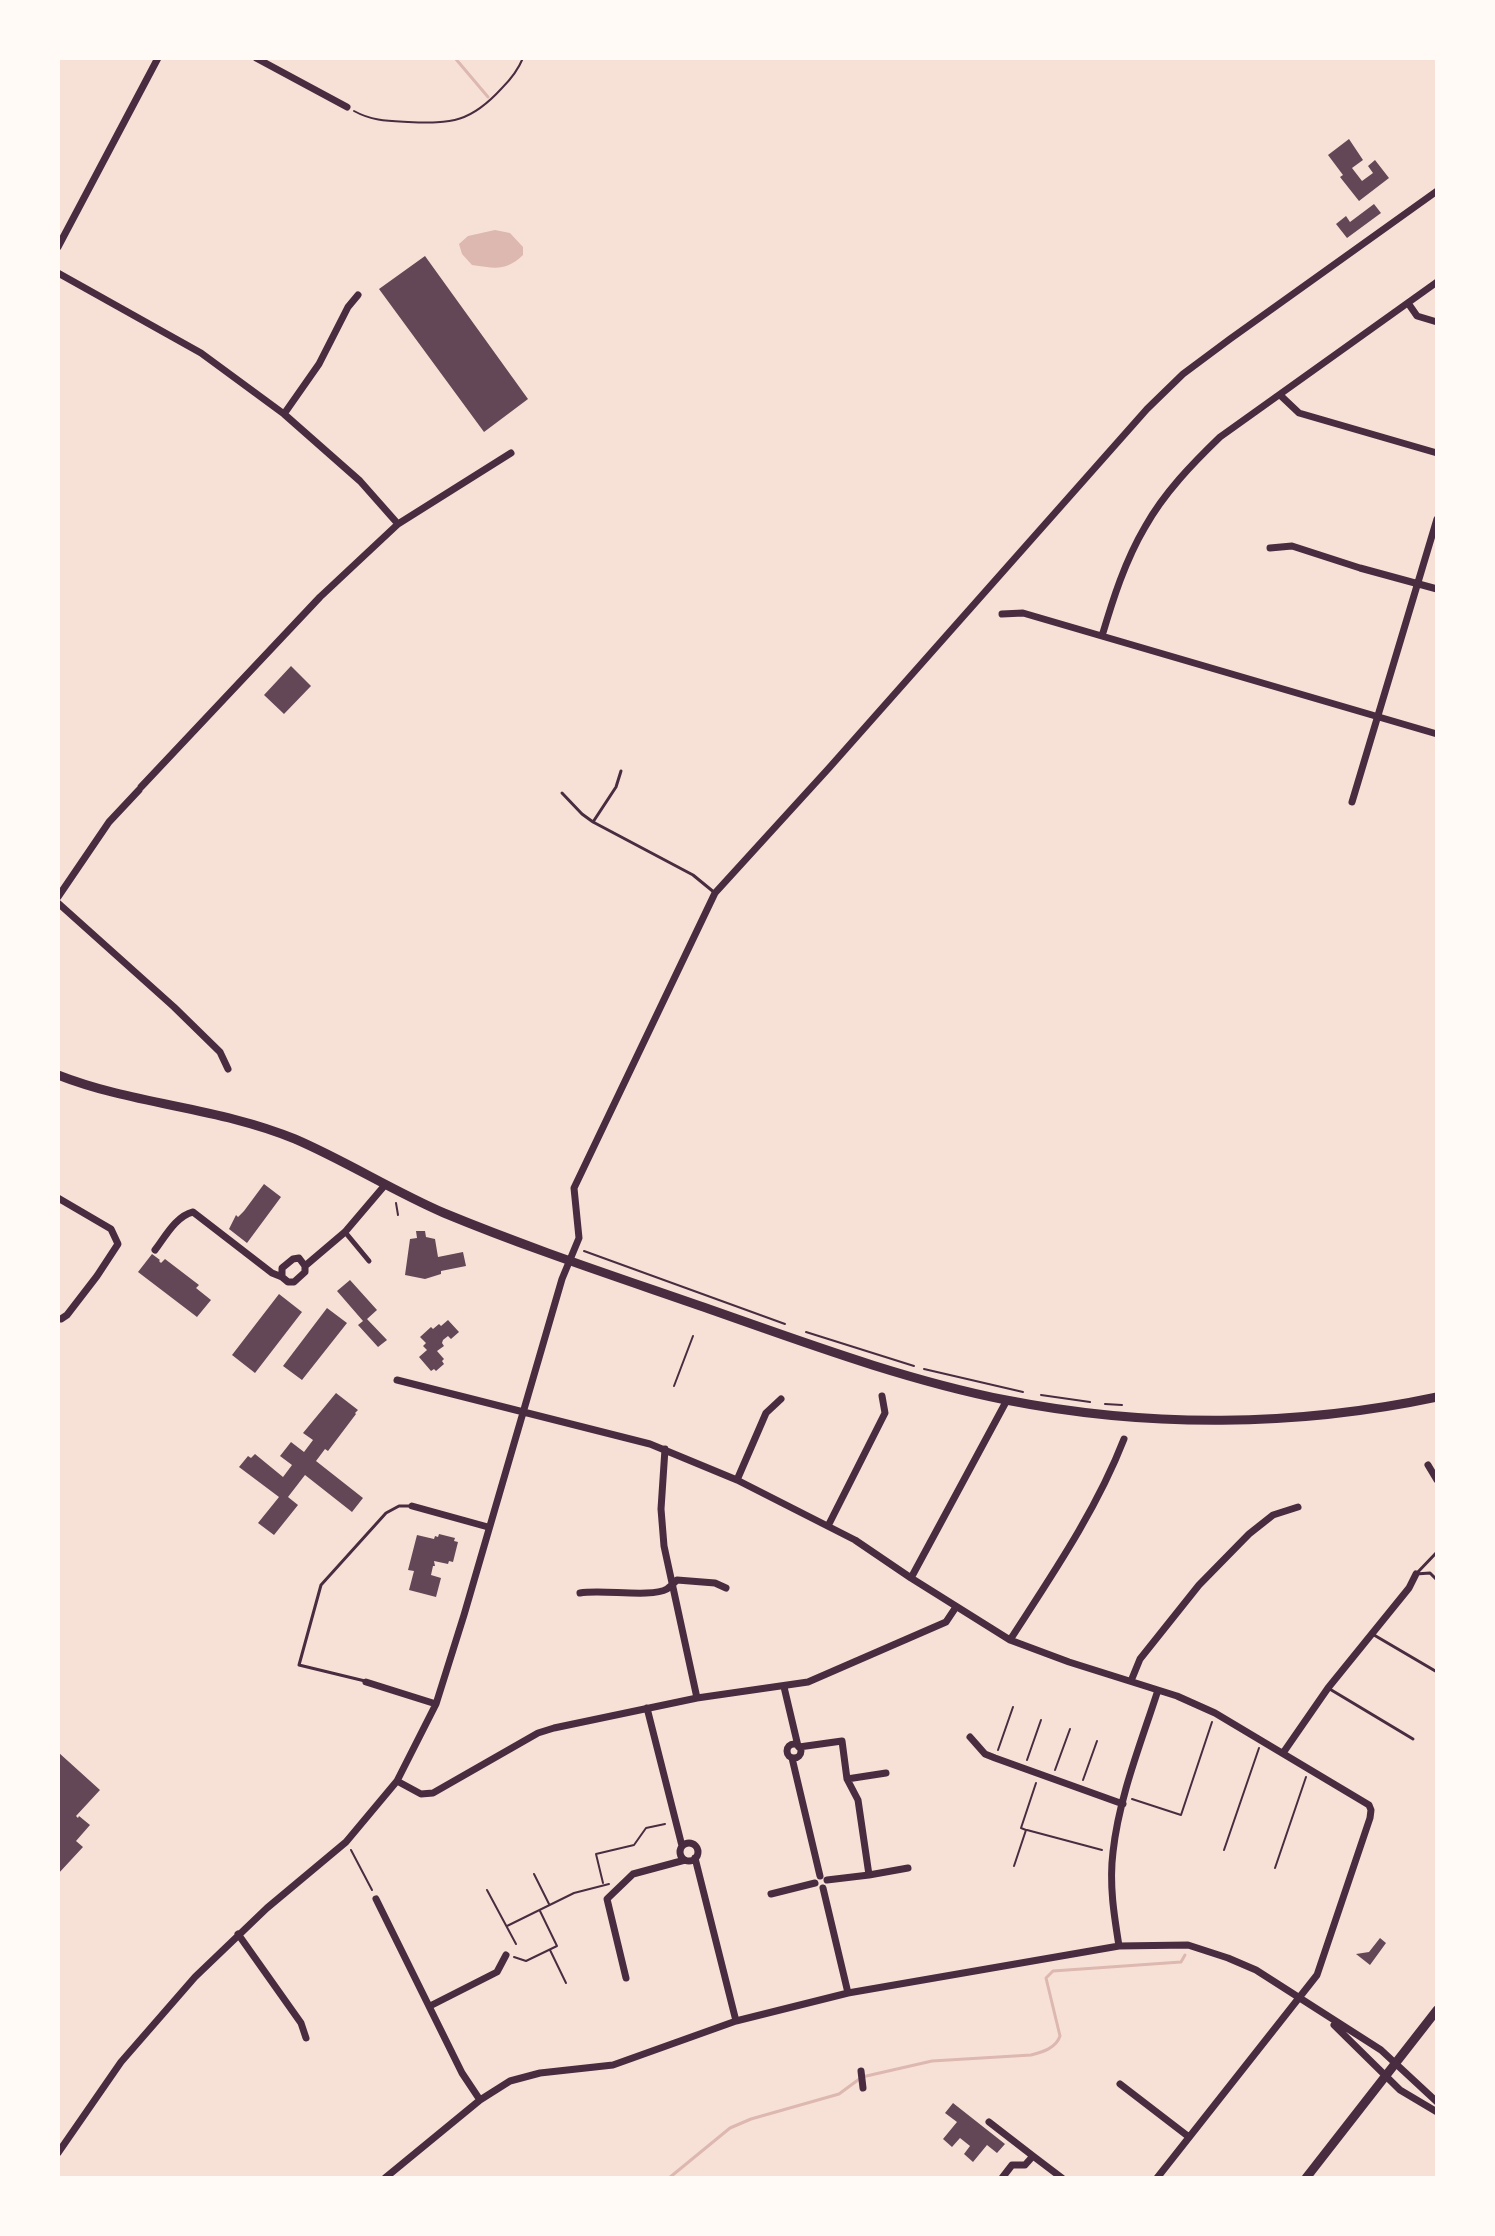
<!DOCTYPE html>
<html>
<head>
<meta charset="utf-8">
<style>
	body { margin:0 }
	#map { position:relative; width:1495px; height:2236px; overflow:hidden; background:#f7e1d7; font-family:"IBM Plex Sans",sans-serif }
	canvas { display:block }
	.frame { position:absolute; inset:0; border:60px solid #fffaf5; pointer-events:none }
</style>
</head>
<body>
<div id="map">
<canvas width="1495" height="2236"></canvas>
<div class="frame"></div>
</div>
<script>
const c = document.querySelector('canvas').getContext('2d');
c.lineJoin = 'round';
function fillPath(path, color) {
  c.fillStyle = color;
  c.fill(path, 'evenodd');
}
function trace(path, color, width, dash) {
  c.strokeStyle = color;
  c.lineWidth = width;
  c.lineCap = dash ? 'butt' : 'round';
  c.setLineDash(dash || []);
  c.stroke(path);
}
fillPath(new Path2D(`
	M495,230l15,3 13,14v8c-18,17 -28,13 -51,10l-10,-11 -3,-10 9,-8z`), '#dcb8b0');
trace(new Path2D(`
	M455,58l33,39
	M669,2178l61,-50 21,-9 88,-25 23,-17 70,-16 99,-6c12,-3 25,-7 29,-19l-14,-58 7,-7 128,-9 4,-7`), '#dcb8b0', 3);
fillPath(new Path2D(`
	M1349,139l14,21 -11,8 10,13 11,-8 -5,-7 7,-6 14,18 -30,23 -19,-24 3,-2 -15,-20z
	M1374,204l7,9 -34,25 -11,-14 10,-8 4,6z
	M425,256l103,143 -44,33 -105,-143z
	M291,666l20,20 -27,28 -20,-19z
	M264,1184l17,13 -34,46 -18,-14 7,-14 2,2 6,-6z
	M416,1231h9l1,6 9,2 3,18 25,-5 3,14 -25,5v3l-16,5 -20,-4 5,-36 7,-1z
	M152,1254l8,6 -1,1 2,2 4,-4 34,26 -3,3 15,12 -14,17 -59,-45z
	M350,1280l27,30 -10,9 20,21 -9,7 -20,-22 5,-4 -26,-30z
	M279,1294l23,18 -47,61 -23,-18z
	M327,1308l20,15 -45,57 -19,-14z
	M448,1320l11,12 -8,7 -3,-3 -5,4 -1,3 2,3 -7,5 7,8 -2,2 2,3 -8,7 -2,-2 -3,2 -12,-14 8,-7 -4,-4 3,-3 -6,-6 11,-10 2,2 6,-5 2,2z
	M336,1393l22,17 -3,3 1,1 -28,37 -3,-2 -9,12 47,37 -11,14 -47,-37 -17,22 10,8 -24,30 -16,-12 21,-26 -40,-30 9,-11 3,2 4,-4 28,23 9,-12 -12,-9 11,-14 13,10 9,-12 -10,-7z
	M439,1534l16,4 -1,3 4,1 -5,20 -4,-1 -1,3 -14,-3 1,5h-2l-2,9 10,3 -5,19 -27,-7 5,-19 -6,-1 9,-35 17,4 1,-3 3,1z
	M58,1752l42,38 -24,26 2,2 1,-2 11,9 -14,16 7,6 -25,27z
	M1380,1938l6,5 -16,22 -14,-11 13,-2z
	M953,2103l52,41 -8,9 -10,-8 -14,17 -9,-8 6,-8 -10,-8 -8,9 -9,-8 14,-17 -12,-9z`), '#644757');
trace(new Path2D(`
	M354,111c18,10 34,10 54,11 44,2 63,0 94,-34 9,-9 16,-18 21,-30
	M396,1203l2,12
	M584,1251l201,73
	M806,1332l108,34
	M924,1369l99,23
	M674,1386l19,-50
	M1041,1395l49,7
	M1105,1404l17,1
	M998,1750l15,-43
	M1027,1760l14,-40
	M1055,1770l15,-41
	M1083,1780l14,-39
	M1132,1799l49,16 31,-93
	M1027,1830l75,20
	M351,1850l21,40
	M1224,1850l35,-102
	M1014,1866l12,-36 -5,-2 15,-45
	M1275,1868l31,-91
	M534,1874l15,30
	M603,1883l-7,-29 38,-9 12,-17 19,-4
	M487,1890l29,54
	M507,1926l67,-33 35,-9
	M550,1950l16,33
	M514,1957l12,4 31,-15 -17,-35`), '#4a2c40', 2);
trace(new Path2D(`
	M562,793l20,21 11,8 100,53 22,18
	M593,822l23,-35 5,-16
	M1416,1574l21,-22
	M1416,1574l14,-1 7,7
	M1374,1635l63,37
	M365,1681l-66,-16 22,-80 65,-72 13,-7h13
	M1328,1688l85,51`), '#4a2c40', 3);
trace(new Path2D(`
	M345,1232l24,29`), '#4a2c40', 5);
trace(new Path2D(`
	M256,58l91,49
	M58,247l100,-189
	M58,273l143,80 83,61 76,67 38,43
	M1408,303l9,13 20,6
	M1280,395l19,18 138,40
	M284,414l35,-50 29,-57 10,-12
	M1270,548l22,-2 68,22 77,21
	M1002,614l21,-1 414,121
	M1102,636c11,-37 23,-75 43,-109 19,-34 47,-63 75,-90l217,-155
	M141,787l179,-190 78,-73 113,-71
	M1352,802l85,-283
	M58,897l51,-75 30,-32
	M58,903l116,104 46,45 8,17
	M58,1198l53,31 7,15 -21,32 -30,39 -6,4h-3
	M155,1250c10,-13 21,-34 38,-38l79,61 10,4 6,5h6l11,-10v-6l40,-34 40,-47
	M282,1277v-9l11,-9 6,-1 6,8
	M397,1380l253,64 87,36 118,60 56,38 99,62 59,22 108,34 38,17 154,92 2,5 -1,8 -53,157 -160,203
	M665,1449l-4,60 3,37 33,152
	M1428,1465l9,15
	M737,1480l29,-67 15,-14
	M412,1506l76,21
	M828,1526l57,-113 -3,-17
	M911,1578l96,-178
	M580,1593c22,-4 71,5 87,-4 4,-3 7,-6 10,-9l38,3 11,5
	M1010,1640c42,-65 86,-129 114,-201
	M1131,1681l9,-22 59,-74 50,-51 24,-19 25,-8
	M366,1682l70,22
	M784,1687l14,59
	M647,1708l35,138
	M970,1737l15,17 10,4 128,46
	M787 1751a7 7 0 1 1 14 0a7 7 0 1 1-14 0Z
	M799,1747l43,-6 5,38 11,21 11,75 -42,5
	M1283,1753l45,-65 81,-100 7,-14
	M792,1758l28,118
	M847,1779l39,-6
	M397,1781l24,13 12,-1 105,-60 16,-5 143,-30 111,-16 138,-60 10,-15
	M680 1852a9 9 0 1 1 18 0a9 9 0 1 1-18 0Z
	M695,1858l41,163
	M869,1875l39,-7
	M823,1888l25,105
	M771,1894l44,-11
	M376,1899l86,174 18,27
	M238,1934l63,89 5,15
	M1119,1946c-5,-31 -10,-62 -6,-94 6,-55 28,-109 45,-162
	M626,1978l-19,-79 26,-25 52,-14
	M430,2006l67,-34 9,-17
	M1334,2025l66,65 37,22
	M861,2071l2,17
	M1120,2084l69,53
	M989,2122l44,34 -8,9h-13l-10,13
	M58,2153l63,-91 74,-85 72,-69 79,-66 51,-61 39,-77 28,-89 98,-336 17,-41 -5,-50 141,-295 114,-125 318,-359 36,-35 47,-35 207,-148
	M1033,2156l29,22
	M385,2178l95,-78 30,-19 30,-8 73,-8 123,-44 112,-28 271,-47 69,-1 40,13 28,12 125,80 56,52`), '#4a2c40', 7);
trace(new Path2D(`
	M58,1075c76,30 160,32 237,64 51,22 98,52 149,74 87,36 176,65 265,96 97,34 196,71 297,91 142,28 290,27 431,-3
	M1306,2178l131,-168`), '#4a2c40', 9);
</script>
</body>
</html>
